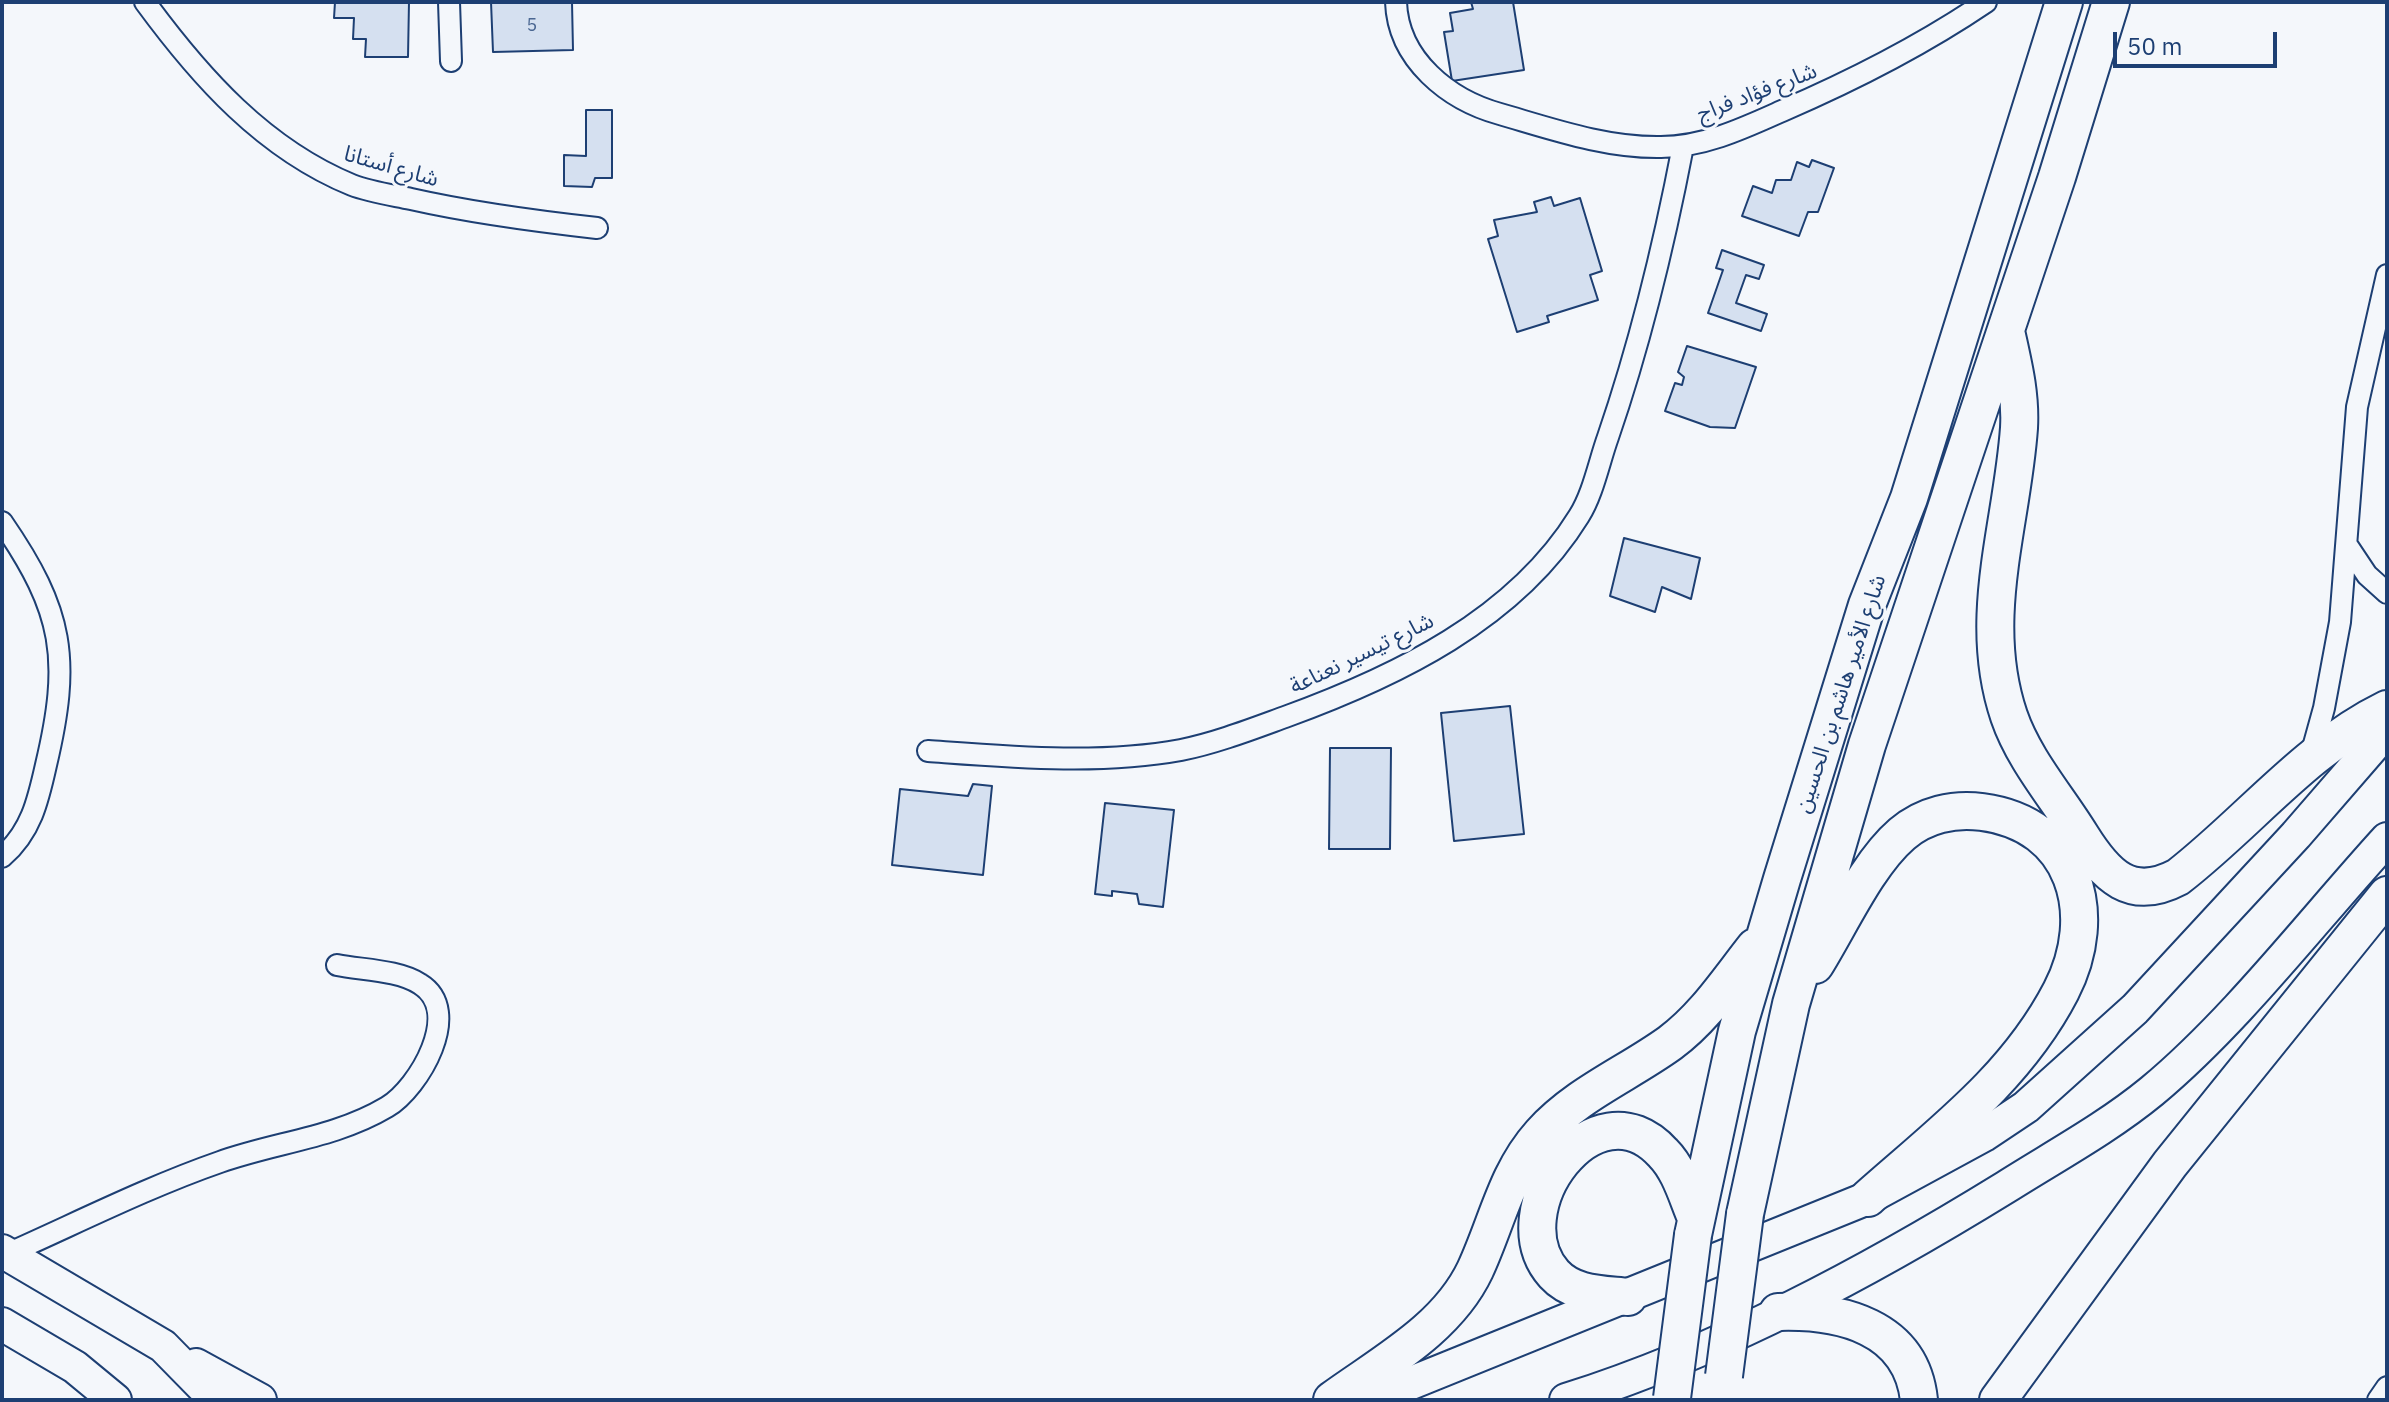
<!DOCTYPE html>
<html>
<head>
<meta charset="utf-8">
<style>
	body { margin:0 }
	#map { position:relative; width:2389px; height:1402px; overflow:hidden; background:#f4f7fb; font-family:"IBM Plex Sans",sans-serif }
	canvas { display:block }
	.frame { position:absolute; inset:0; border:4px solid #1d3f73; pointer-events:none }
	.scale { position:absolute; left:2113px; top:32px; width:164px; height:36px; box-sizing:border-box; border:4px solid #1d3f73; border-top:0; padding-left:10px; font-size:24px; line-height:28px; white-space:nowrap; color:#1d3f73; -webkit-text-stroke:6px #f4f7fb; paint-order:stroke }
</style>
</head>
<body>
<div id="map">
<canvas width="2389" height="1402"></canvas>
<div class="frame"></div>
<div class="scale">50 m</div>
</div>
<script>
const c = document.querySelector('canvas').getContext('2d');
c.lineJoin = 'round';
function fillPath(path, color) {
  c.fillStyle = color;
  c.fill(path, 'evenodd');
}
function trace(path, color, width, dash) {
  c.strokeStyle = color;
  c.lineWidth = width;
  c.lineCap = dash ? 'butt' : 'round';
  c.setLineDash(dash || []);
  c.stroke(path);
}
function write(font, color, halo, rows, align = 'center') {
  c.font = font + ' "IBM Plex Sans","Noto Sans Arabic",sans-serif';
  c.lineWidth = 6;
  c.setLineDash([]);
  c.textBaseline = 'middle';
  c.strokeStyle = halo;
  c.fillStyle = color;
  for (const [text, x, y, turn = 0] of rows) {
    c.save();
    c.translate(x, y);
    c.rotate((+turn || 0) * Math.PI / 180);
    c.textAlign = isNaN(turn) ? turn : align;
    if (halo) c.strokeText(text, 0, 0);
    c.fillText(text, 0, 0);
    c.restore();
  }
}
const building = new Path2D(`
	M335,2h74l-1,55h-43l1,-18h-13l1,-21h-20z
	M491,2h81l1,48 -80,2z
	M1471,2h42l11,68 -72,11 -8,-49 9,-1 -3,-18 23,-4z
	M586,110h26v68h-17l-3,9 -28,-1v-31l22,1z
	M1812,160l22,8 -16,44h-10l-9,24 -57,-20 11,-30 19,7 4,-13h15l6,-18 12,5z
	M1551,197l3,9 26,-8 22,73 -12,4 8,25 -51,16 2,6 -32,10 -29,-93 10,-3 -4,-16 43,-8 -3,-10z
	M1722,250l42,15 -5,14 -13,-4 -10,28 31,11 -6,17 -53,-18 15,-43 -7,-2z
	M1687,346l69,21 -21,61 -25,-1 -45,-16 10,-28 7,2 2,-8 -6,-5z
	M1624,538l76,20 -9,41 -29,-12 -7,25 -45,-16z
	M1510,706l14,128 -70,7 -13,-128z
	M1330,748h61l-1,101h-61z
	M973,784l19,2 -9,89 -91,-10 8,-76 68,7z
	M1105,803l69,7 -11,97 -24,-3 -2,-10 -25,-3v5l-17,-2z`);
fillPath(building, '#d5e0f0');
trace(building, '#1d3f73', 2);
const street = new Path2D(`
	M145,2c55,75 119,147 207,183 18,7 40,10 59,14 62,14 123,22 186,29
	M449,2l2,59
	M1396,2c2,58 53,98 104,112 52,15 106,34 161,33 43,0 83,-19 121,-36 72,-31 139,-65 204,-109
	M2,522c62,90 69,137 44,243 -8,36 -15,67 -44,92
	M2347,545l20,30 20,18
	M928,751c83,6 171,14 253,-1 35,-7 71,-21 104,-33 110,-40 230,-97 294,-201 14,-22 20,-54 29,-79 33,-96 56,-192 75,-291
	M2311,755l13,-47 16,-86 17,-215 30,-132
	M7,1254c70,-31 141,-67 213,-92 56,-20 115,-24 167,-55 32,-19 77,-96 33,-123 -21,-14 -58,-14 -83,-19
	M2378,1400l9,-13`);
const primary = new Path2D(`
	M2,1251l161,95 53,54
	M2,1324l73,43 40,33
	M196,1365l64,35
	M1369,1400l499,-202 116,-63 42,-28 109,-98 161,-174 91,-105
	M1566,1400c155,-49 302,-128 440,-213 49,-31 101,-59 146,-96 84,-70 161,-171 235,-252`);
const highway = new Path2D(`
	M2006,331c7,32 15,63 13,97 -7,98 -43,190 -10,288 15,44 48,81 72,120 25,40 50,66 97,41 71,-55 127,-128 209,-168
	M1815,965c25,-40 52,-101 87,-131 22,-19 52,-26 80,-22 93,12 119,102 79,179 -45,87 -121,143 -193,207
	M1745,1214l46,-210 76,-259 190,-568 54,-175
	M1693,1235l44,-204 45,-152 85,-274 42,-107 155,-496
	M1628,1297c-26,-3 -55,-2 -74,-23 -56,-63 41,-196 109,-121 17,17 24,44 33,65
	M1778,1312c62,-2 133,14 141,88
	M1332,1400c51,-37 115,-71 143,-130 22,-47 31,-97 66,-136 36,-40 86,-60 129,-91 35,-26 58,-62 85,-96
	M1998,1400l172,-236 217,-269`);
trace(street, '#1d3f73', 24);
trace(primary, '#1d3f73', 36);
trace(highway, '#1d3f73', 40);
trace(street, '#f4f7fb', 20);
trace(primary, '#f4f7fb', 32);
trace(highway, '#f4f7fb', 36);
const highwayBridge = new Path2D(`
	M1724,1376l21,-162
	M1672,1398l21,-163`);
trace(highwayBridge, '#1d3f73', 40, []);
trace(highwayBridge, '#f4f7fb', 36);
write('18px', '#4b6792', null, [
	["5",532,26]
]);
write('22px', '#1d3f73', '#f4f7fb', [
	["شارع فؤاد فراج",1757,93,-21],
	["شارع أستانا",391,167,16],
	["شارع تيسير نعناعة",1362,654,-26],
	["شارع الأمير هاشم بن الحسين",1841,694,-72]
]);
</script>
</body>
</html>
